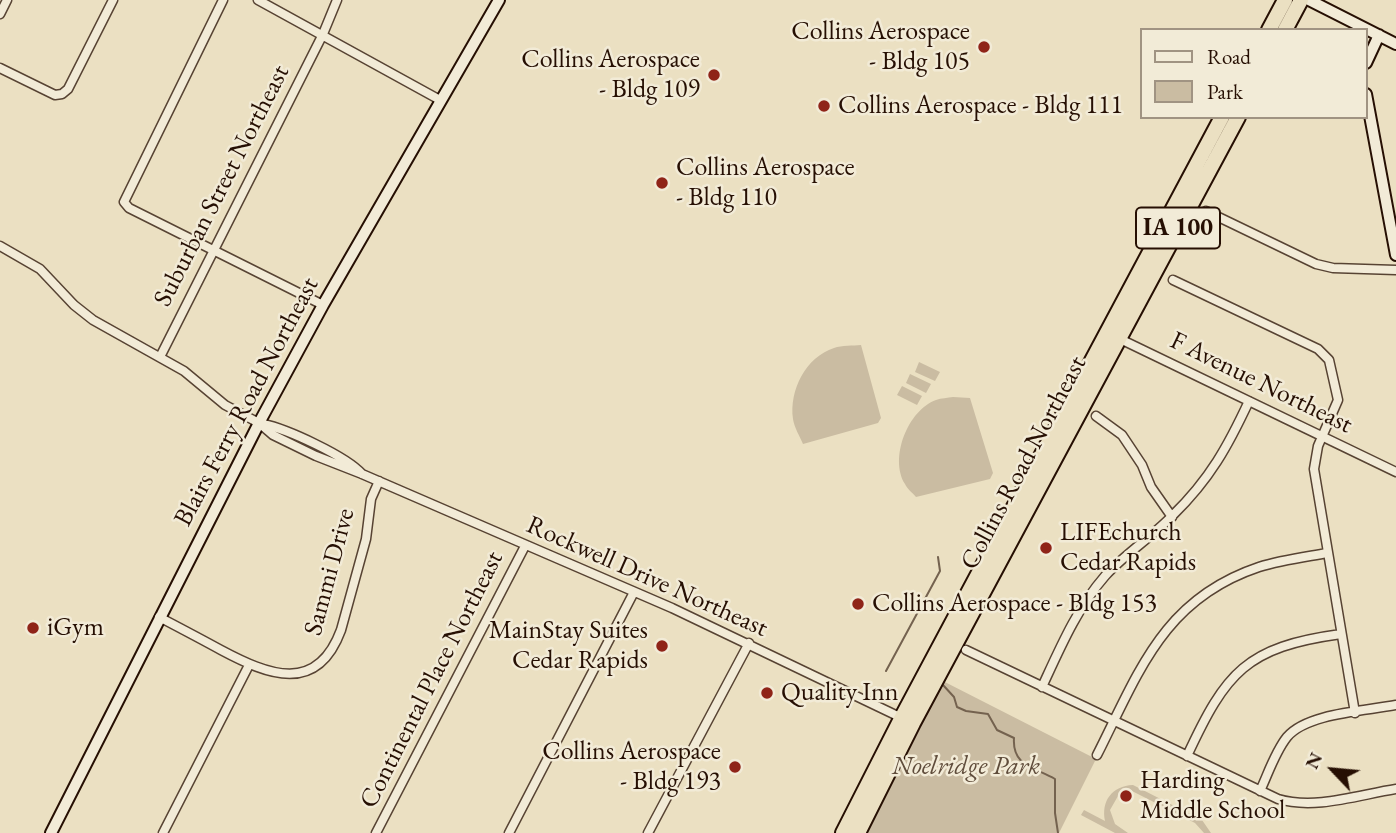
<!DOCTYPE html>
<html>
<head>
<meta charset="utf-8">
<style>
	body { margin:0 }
	#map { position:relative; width:1396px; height:833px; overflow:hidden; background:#ebe0c2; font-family:"EB Garamond",serif }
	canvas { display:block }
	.legend { position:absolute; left:1140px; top:28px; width:228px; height:91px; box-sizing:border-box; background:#f2ebd7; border:2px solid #a09382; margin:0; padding:9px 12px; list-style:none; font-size:21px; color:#260f03 }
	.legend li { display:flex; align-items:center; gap:14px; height:35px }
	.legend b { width:35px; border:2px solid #a09382 }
	.north { position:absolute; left:1298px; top:735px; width:70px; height:70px; -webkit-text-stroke:5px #f2ebd7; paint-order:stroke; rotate:296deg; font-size:19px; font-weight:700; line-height:28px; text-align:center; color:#260f03 }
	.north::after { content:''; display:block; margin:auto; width:24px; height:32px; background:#260f03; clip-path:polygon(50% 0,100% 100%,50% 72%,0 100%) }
</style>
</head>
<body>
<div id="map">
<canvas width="1396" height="833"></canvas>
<ul class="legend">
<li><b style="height:9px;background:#f2ebd7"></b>Road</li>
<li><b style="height:19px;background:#cabca2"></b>Park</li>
</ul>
<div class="north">N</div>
</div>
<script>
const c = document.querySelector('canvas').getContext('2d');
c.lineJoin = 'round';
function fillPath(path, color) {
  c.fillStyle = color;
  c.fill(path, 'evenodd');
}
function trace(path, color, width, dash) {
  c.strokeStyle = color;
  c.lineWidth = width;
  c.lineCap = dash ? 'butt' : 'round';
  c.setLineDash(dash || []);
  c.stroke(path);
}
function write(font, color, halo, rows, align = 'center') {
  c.font = font + ' "EB Garamond",serif';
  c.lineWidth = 5;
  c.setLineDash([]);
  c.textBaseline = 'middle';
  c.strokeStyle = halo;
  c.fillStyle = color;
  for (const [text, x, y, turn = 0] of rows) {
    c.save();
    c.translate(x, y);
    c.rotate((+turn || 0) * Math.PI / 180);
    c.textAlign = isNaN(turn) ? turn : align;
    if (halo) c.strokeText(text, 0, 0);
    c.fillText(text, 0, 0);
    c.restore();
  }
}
fillPath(new Path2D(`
	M861,345l20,73 -3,5 -75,21c-3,-7 -9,-17 -10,-25 -4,-29 13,-62 41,-71 8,-3 19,-2 27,-3z
	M919,362l21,10 -5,9 -20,-9z
	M910,374l21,10 -5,9 -20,-10z
	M902,386l20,10 -5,9 -20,-10z
	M953,397l17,1 23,75 -3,6 -74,18c-3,-4 -9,-8 -11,-13 -16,-26 3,-74 31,-84 5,-2 12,-2 17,-3z
	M937,678l159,81 -37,74h-201z
	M1133,785l69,35 9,13h-7l-9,-10 -63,-32 -14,5 -8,14 5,14 13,9h-13l-34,-18 3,-5 21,11c-4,-20 7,-35 28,-36z`), '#cabca2');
trace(new Path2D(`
	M886,671l54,-100 -2,-14
	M943,685l11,12 3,10 9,4 22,3 9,16 17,8c-2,28 20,29 41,41v34l3,20`), '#74624f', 2);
const street = new Path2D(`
	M223,0l-99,202 5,6 194,97
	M258,0l182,100
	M0,14l7,-14
	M0,68l55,27 7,-1 6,-5 45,-89
	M1206,211l110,53 17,4 63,2
	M0,246l40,23 34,36 19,15 91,51 41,34 34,18 14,12 43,21 46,18 310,134 232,111
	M1173,280l145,69 11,11 9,40 -20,46 -4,23 41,244
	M1118,338l278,134
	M160,357l163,-323 14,-34
	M1096,416l26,19 20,30 9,22 21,30
	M263,424c24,5 83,32 99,50
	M159,617c21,11 42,22 62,33 47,25 96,45 120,-20l25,-91 5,-40 8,-18
	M966,650l312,149c37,11 80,-4 118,-10
	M1042,687c18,-39 35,-79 63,-111 21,-23 47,-39 68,-61 37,-36 55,-69 76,-114
	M1097,755c42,-83 66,-156 162,-188 22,-7 46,-10 68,-14
	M1187,756c39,-84 59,-109 154,-122
	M1260,791c8,-17 15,-39 27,-54 20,-24 79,-26 109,-32
	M163,833l86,-168
	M376,833l149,-287
	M509,833l125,-241
	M648,833l101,-190`);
const secondary = new Path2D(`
	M1309,0l87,44
	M1366,63l13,-28
	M1366,94l30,161
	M51,833l208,-410 64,-118 176,-305`);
const highway = new Path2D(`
	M1269,30l16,-30
	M1285,30l16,-30
	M843,833l59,-116 320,-600
	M858,833l55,-110 325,-606`);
trace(street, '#574333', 11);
trace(secondary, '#260f03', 14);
trace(highway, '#260f03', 18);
trace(street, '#f2ebd7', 8);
trace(secondary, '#f2ebd7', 10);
trace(highway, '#ebe0c2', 14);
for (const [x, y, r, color] of [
	[984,47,7,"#8f2418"],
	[714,75,7,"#8f2418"],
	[824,106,7,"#8f2418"],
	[662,183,7,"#8f2418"],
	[1046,548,7,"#8f2418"],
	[858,604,7,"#8f2418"],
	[33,628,7,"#8f2418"],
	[662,646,7,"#8f2418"],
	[767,693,7,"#8f2418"],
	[735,767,7,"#8f2418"],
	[1126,796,7,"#8f2418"]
]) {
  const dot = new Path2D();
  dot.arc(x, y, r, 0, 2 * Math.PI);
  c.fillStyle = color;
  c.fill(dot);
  trace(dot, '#f2ebd7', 2.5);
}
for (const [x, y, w] of [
	[1178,228,84]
]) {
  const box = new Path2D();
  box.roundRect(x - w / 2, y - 20.5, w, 41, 5);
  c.fillStyle = '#f2ebd7';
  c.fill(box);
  trace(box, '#260f03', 2);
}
write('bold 24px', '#260f03', null, [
	["IA 100",1178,228]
]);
write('26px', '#260f03', '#f2ebd7', [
	["Collins Aerospace",970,32,"right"],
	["- Bldg 105",970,62,"right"],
	["Collins Aerospace",700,60,"right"],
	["- Bldg 109",700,90,"right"],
	["Collins Aerospace - Bldg 111",838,106],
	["Collins Aerospace",676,168],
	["- Bldg 110",676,198],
	["LIFEchurch",1060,533],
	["Cedar Rapids",1060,563],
	["Collins Aerospace - Bldg 153",872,604],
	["iGym",47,628],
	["MainStay Suites",648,631,"right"],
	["Cedar Rapids",648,661,"right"],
	["Quality Inn",781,693],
	["Collins Aerospace",721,752,"right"],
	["- Bldg 193",721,782,"right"],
	["Harding",1140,781],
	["Middle School",1140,811]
], 'left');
write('26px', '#260f03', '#f2ebd7', [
	["Suburban Street Northeast",222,186,-63],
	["F Avenue Northeast",1261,383,26],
	["Blairs Ferry Road Northeast",247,402,-62],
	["Collins Road Northeast",1024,463,-62],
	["Sammi Drive",330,572,-75],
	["Rockwell Drive Northeast",647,577,24],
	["Continental Place Northeast",432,680,-63]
]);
write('italic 26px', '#5f4c3b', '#f2ebd7', [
	["Noelridge Park",966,767]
]);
</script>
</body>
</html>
